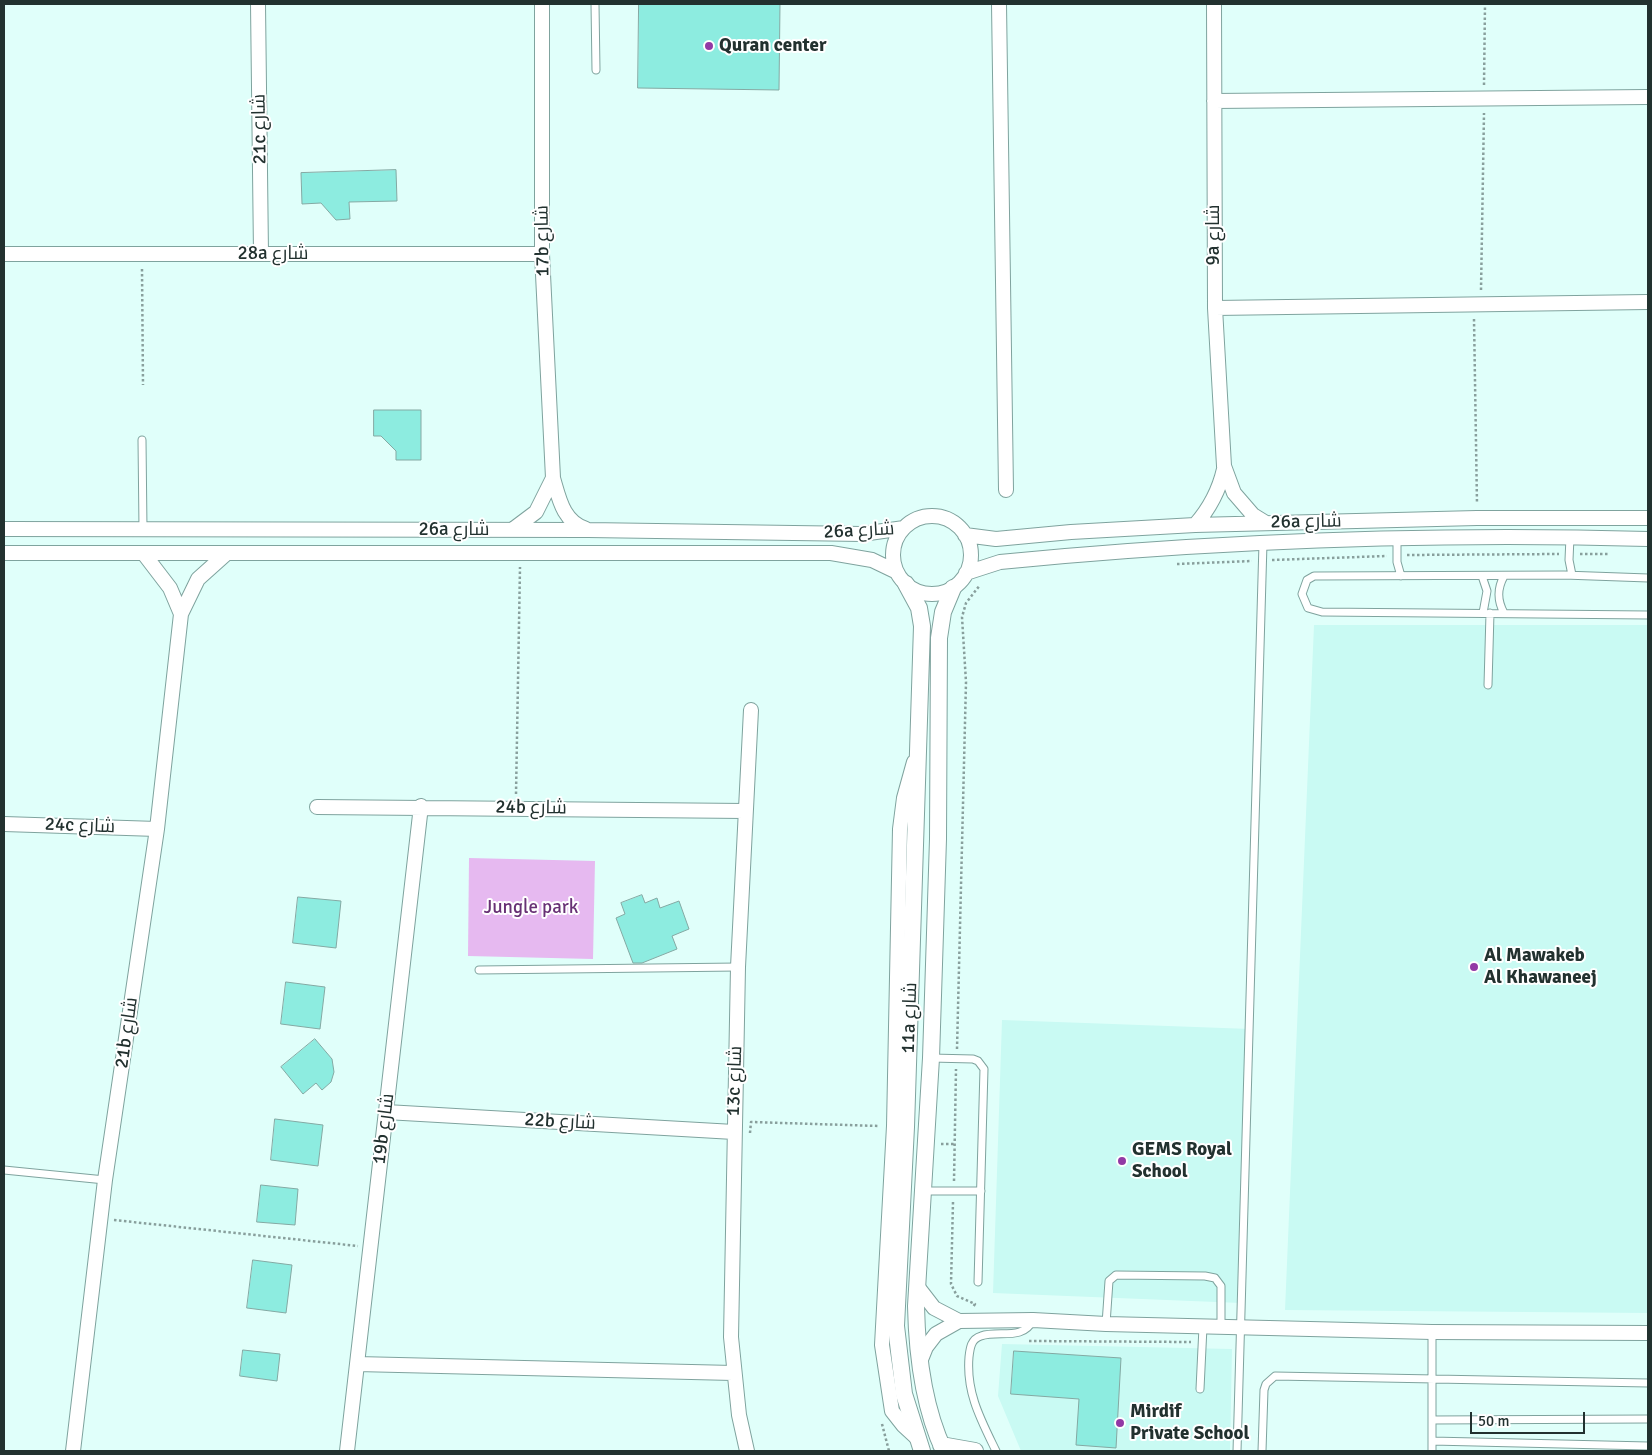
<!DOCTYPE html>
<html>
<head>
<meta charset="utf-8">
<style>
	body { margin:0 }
	#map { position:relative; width:1652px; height:1455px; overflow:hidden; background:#e0fffa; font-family:Signika,sans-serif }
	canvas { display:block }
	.frame { position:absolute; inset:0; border:5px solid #22312f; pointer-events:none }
	.scale { position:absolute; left:1470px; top:1412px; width:115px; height:22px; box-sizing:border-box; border:2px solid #22312f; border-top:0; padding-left:6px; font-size:15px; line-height:18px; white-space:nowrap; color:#22312f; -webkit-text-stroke:4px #fff; paint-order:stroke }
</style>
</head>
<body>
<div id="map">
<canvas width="1652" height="1455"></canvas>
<div class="frame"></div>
<div class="scale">50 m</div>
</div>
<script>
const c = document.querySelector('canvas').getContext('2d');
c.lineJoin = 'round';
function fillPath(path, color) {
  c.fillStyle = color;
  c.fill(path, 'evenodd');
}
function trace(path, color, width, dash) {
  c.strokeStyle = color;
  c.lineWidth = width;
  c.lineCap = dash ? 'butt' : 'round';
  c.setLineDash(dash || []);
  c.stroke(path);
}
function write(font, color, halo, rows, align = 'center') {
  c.font = font + ' Signika,Cairo,sans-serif';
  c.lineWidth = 4;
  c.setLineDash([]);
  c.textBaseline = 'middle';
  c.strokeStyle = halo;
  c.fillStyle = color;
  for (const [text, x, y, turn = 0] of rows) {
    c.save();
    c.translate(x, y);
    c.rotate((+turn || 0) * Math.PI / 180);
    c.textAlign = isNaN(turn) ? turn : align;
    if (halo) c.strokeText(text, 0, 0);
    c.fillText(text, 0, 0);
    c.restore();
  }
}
fillPath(new Path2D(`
	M1314,625h334v688l-363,-3z
	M1002,1020l249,9 -10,274 -248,-10z
	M1002,1344l230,5 -2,102h-209l-23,-55z`), '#c9faf3');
fillPath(new Path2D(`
	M469,858l126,3 -2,98 -125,-3z`), '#e6b9f0');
const building = new Path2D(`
	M639,4h141l-1,86 -141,-2z
	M396,170l1,31 -48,1 1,17 -14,1 -15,-17 -19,1 -1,-31z
	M374,410h47v50h-25v-9l-15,-15h-7z
	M642,895l3,8 12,-5 3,10 19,-7 10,28 -17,7 5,13 -35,14h-9l-17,-45 9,-4 -4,-11z
	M298,897l43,4 -5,47 -43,-5z
	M286,982l39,5 -5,42 -39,-5z
	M315,1039l17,20 2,13 -3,10 -9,8 -6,-7 -13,11 -22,-27z
	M275,1119l48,6 -5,41 -47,-6z
	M261,1185l37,4 -3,36 -38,-3z
	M253,1260l39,5 -6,48 -39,-5z
	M243,1350l37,4 -3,27 -37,-5z
	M1014,1351l107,7 -5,90 -40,-3 3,-46 -68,-5z`);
fillPath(building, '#8dece0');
trace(building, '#84a9a3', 1);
const service = new Path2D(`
	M595,4l1,66
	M142,440l1,89
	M1570,537l-1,23 3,15
	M1397,539v23l4,14
	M1482,576l5,15 -4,22
	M1504,576c-7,13 -7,24 0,37
	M1648,578l-84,-3 -250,1 -7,4 -5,14 6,14 14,4 326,3
	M1488,685l2,-72
	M479,970l259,-3
	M931,1058l42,1 5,2 6,8 -6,213
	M4,1170l101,10
	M924,1191h57
	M1106,1324l3,-43 7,-6 89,1 10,2 6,8v41
	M1432,1332v119
	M1200,1389l3,-62
	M1432,1420l216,-1
	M1432,1441l216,5
	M996,1451c-15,-31 -30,-58 -27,-94 1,-9 2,-18 12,-21 18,-6 42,5 52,-16
	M1237,1451l26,-908
	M1262,1451l2,-61 2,-6 9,-8 373,7`);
const minor = new Path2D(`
	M258,4l3,250
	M542,4v250l11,224c6,20 10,44 33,51
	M999,4l7,486
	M1214,4l1,304 9,158 10,27 19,22 13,8
	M1214,101l434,-4
	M4,254h538
	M1215,308l433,-6
	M893 555a39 39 0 1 1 78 0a39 39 0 1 1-78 0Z
	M1195,525c15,-17 24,-34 29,-56
	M4,529l584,1 274,4 42,-6
	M512,530l24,-18 17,-34
	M965,535l31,4 75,-7 124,-7 282,-7h171
	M4,553h827l41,7 25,12
	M144,554l26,34 11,26
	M966,573l34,-11c215,-21 432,-29 648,-23
	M914,762l-10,36 -4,31 -6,297 -12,219 10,66 11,14 13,12
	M317,807l428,4
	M4,824l153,5
	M386,1112l348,20
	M917,1286l17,22 25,13
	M920,1362l6,-15 10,-13 23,-13 74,-1 73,4 326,8 216,1
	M357,1364l376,9
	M73,1451l32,-271 52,-351 24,-215 17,-35 29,-26
	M347,1451l74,-645
	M747,1451l-8,-36 -8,-78 7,-370 13,-257`);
const tertiary = new Path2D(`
	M906,584l13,24 3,18 -16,501 -10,199 8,68 18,57
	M941,1445l34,6
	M944,1451c-21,-45 -27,-96 -28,-145l15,-248 7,-219 1,-201 4,-26 10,-24`);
trace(service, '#7fa39e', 9);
trace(minor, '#7fa39e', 16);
trace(tertiary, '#7fa39e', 18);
trace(new Path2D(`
	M1484,85l1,-81
	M142,269l1,116
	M1481,290l3,-177
	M1474,319l3,185
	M1580,554h29
	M1407,555l152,-1
	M1272,560l115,-4
	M1177,564l75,-3
	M516,794l4,-227
	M957,1049l9,-367 -4,-65 4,-14 14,-18
	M750,1133l1,-11 128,4
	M941,1144h13
	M954,1181l2,-112
	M953,1202l-2,82 6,12 18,8 -2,3
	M114,1220l244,26
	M1029,1341l162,1
	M882,1424l7,27`), '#889f9c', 2.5, [2.5, 2.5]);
trace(service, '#fff', 7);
trace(minor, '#fff', 14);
trace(tertiary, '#fff', 16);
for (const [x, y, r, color] of [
	[709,46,5,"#9239a5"],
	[1474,967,5,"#9239a5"],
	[1122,1161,5,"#9239a5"],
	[1120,1423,5,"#9239a5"]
]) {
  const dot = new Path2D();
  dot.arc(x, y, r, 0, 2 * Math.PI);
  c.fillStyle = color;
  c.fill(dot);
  trace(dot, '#fff', 2);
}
write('bold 19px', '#22312f', '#fff', [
	["Quran center",719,46],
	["Al Mawakeb",1484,956],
	["Al Khawaneej",1484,978],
	["GEMS Royal",1132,1150],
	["School",1132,1172],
	["Mirdif",1130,1412],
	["Private School",1130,1434]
], 'left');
write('19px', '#22312f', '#fff', [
	["21c شارع",260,129,-91],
	["9a شارع",1214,235,-90],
	["17b شارع",543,241,-91],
	["28a شارع",273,254],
	["26a شارع",1306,522,-1],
	["26a شارع",454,530],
	["26a شارع",859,531,-3],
	["24b شارع",531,808,1],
	["24c شارع",80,826,2],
	["11a شارع",910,1018,-88],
	["21b شارع",127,1033,-82],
	["13c شارع",735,1081,-88],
	["22b شارع",560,1122,3],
	["19b شارع",384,1129,-83]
]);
write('19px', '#683175', '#fff', [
	["Jungle park",531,908]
]);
</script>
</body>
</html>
